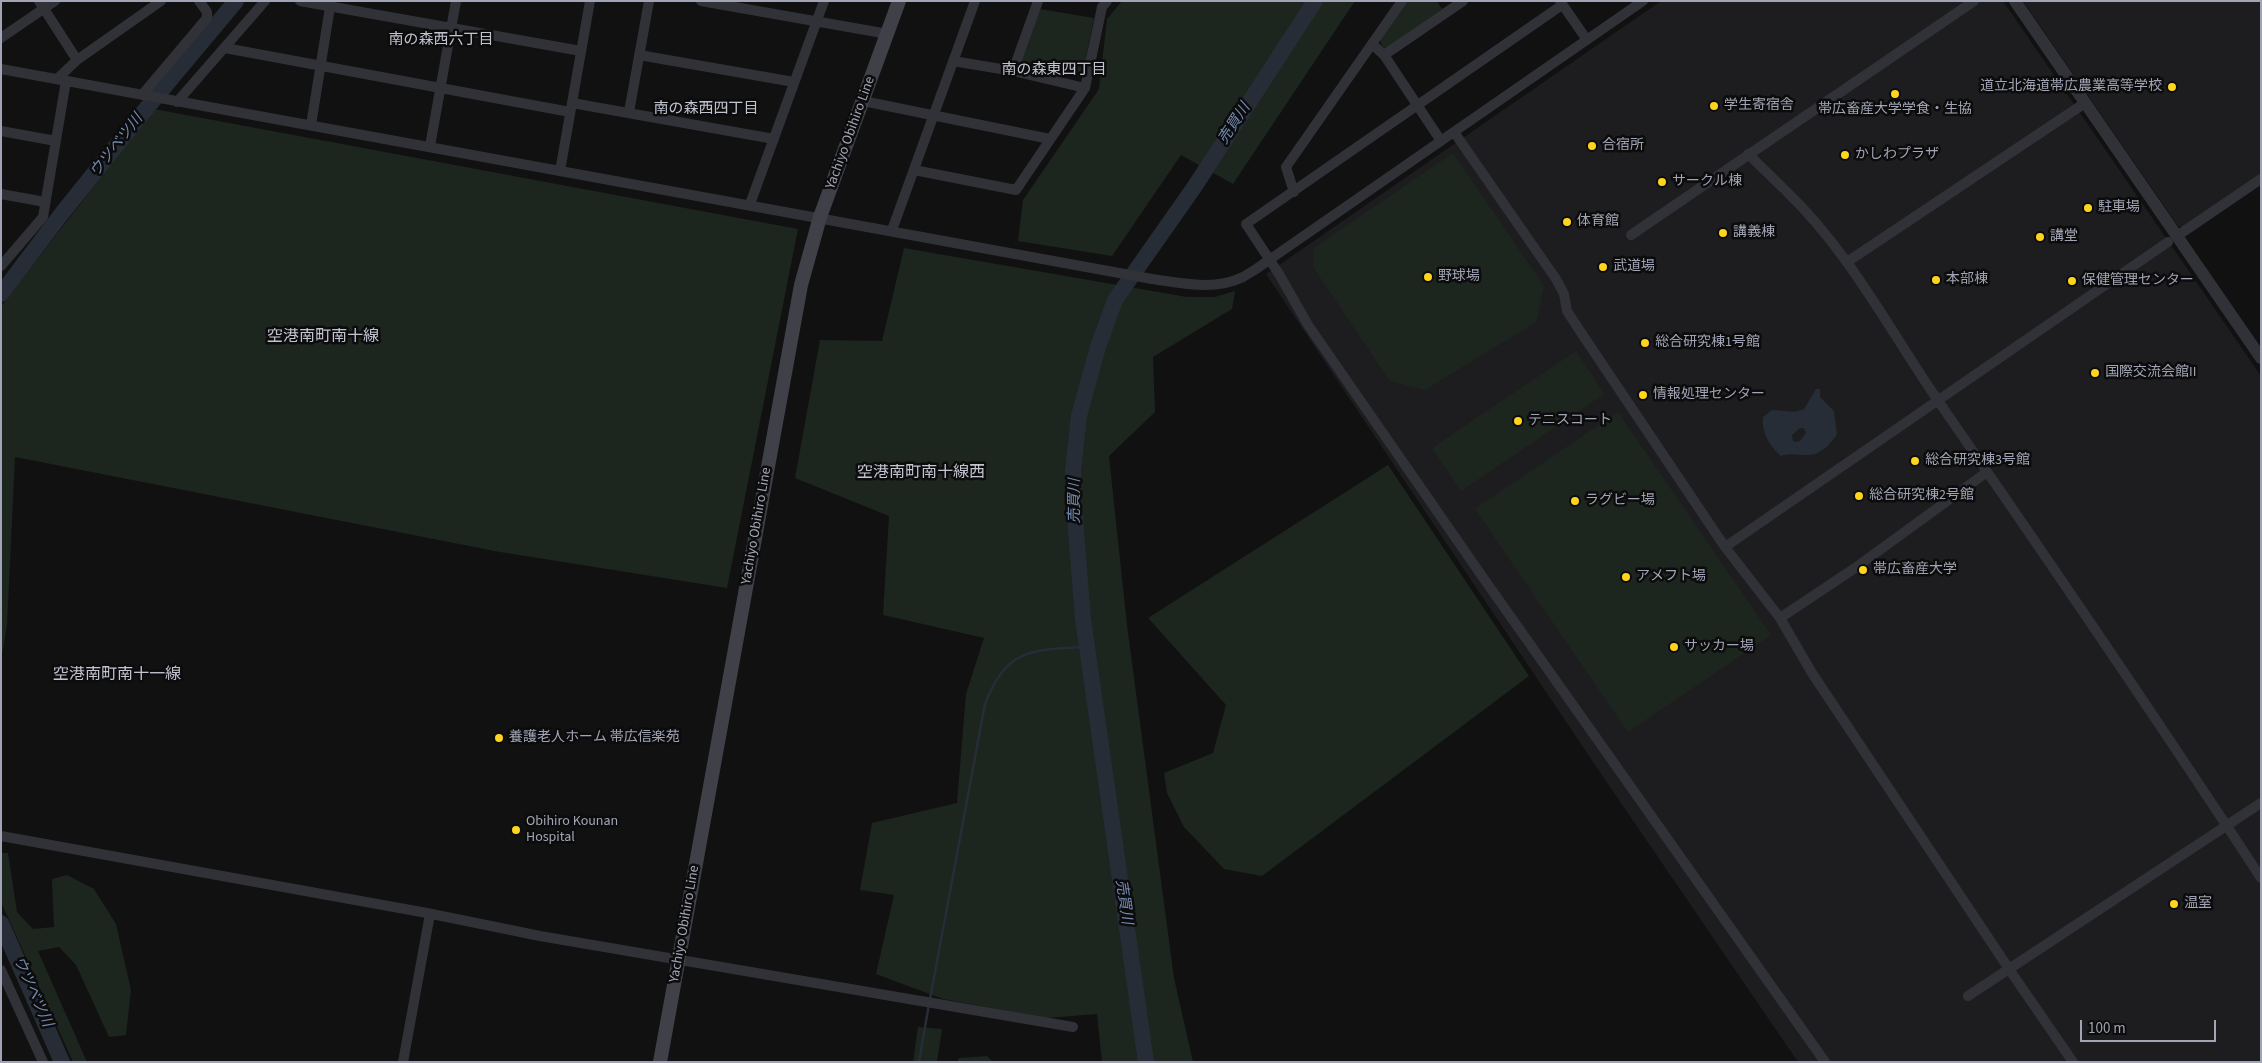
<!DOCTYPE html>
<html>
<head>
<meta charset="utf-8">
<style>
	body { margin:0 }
	#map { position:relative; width:2262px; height:1063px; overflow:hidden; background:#111112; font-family:"Source Sans 3",sans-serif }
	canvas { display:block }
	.frame { position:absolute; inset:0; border:2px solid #a1a4b4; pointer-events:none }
	.scale { position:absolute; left:2080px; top:1020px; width:136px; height:22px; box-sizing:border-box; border:2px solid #a1a4b4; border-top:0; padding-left:6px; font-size:15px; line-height:18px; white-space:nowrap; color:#a1a4b4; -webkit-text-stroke:4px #0c0c0d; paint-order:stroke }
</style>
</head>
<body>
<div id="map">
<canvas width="2262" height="1063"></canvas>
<div class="frame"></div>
<div class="scale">100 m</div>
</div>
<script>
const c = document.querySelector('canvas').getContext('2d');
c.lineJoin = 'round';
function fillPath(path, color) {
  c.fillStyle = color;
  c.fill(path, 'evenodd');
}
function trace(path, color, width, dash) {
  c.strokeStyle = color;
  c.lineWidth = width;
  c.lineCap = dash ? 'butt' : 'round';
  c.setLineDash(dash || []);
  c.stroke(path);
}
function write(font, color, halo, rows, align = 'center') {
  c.font = font + ' "Source Sans 3","Noto Sans JP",sans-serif';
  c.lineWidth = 5;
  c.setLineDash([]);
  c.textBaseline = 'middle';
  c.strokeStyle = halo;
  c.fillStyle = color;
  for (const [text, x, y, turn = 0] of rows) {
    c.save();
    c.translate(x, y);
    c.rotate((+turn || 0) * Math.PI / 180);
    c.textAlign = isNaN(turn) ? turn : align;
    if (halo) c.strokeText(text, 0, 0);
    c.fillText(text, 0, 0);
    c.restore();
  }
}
fillPath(new Path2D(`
	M1661,1h342l258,375v686h-463l-203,-297 -329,-491z
	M2023,1h238v173l-77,53 -6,-1z`), '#1d1d1f');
fillPath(new Path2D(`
	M1122,1h233l-122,183 -52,-29 -69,101 -94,-15 5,-41 76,-111 8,-70z
	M1407,1h30l5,8 -55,39 -5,-1 -2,-8z
	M1040,9l54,9 -11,56 -5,3 -53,-8 -4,-8z
	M154,109l644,120 -71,359 -227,-36 -485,-95 -8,168 -6,35v-354z
	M1453,153l91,133 -8,36 -111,68 -35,-9 -77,-114 1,-19z
	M904,248l283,49h28l20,-6 -3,18 -79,48 2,55 -46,44 18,169 47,353 19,84h-91l-5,-48 -51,4 -103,-19 -67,-25 18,-79 -34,-5 12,-67 85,-20 9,-109 18,-56 -101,-23 6,-99 -94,-38 25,-138 62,1z
	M1576,351l28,43 -143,97 -29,-43z
	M1618,412l153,223 -143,97 -153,-223z
	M1388,465l141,211 -267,200 -38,-7 -40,-42 -17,-34 -3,-20 49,-20 13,-48 -78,-87z
	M1,853h7l9,59 16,17 21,-2 -2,-48 15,-4 27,14 22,35 15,66 -5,45 -17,2 -33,-72 -17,-18 -21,4 49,111h-14l-72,-160z
	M918,1027l24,2 -5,33h-24z
	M987,1056l6,6h-36l2,-4z`), '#1d251f');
fillPath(new Path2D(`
	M1816,389h4v8l14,14 3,24c-9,11 -17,21 -33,20 -9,0 -14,-2 -23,1 -11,-9 -20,-25 -18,-39l9,-7 23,2 9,-3zM1800,428h4l2,5 -6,8 -5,1 -2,-1 -1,-6z`), '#262d37');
trace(new Path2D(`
	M930,999l55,-295c22,-57 47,-54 102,-57
	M919,1062l10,-58`), '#262d37', 2.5);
trace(new Path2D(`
	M1,294l62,-82 77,-96 96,-115
	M1,923l61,139
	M1146,1062l-63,-443 -9,-114 -1,-34 6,-55 19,-69 17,-47 80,-114 120,-185`), '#262d37', 16);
trace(new Path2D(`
	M39,1l38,59
	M300,1l281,50
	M701,1l187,33
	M1560,1l27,39
	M1562,5l-316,219 33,50 29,51 176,254 341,483
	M1,38l54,-37
	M1372,44l12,11 57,86
	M225,48l345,64
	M639,55l155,27
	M1384,55l79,-54
	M953,61l60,10 72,17
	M1,69l1151,210c29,4 63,12 91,-2 9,-5 18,-11 26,-17l374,-259
	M1013,71l25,-70
	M57,79l20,-19 84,-59
	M142,95l65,-77v-6l-8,-11
	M863,101l187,38
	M177,102l88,-101
	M572,103l202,36
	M629,112l20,-111
	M311,125l20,-124
	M1,131l55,10
	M1454,132l102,147 8,15 3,17 13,20 145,216 55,71 32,55 197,296 64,93
	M430,146l26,-145
	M1748,154l35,34
	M914,170l102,20 69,-102 17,-81 5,-6
	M560,171l30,-170
	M1786,191c64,61 105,142 155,214 108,156 216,314 320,473
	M1294,192l-8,-25 116,-166
	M1,194l44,8
	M750,204l74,-203
	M892,230l83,-229
	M1631,235l343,-234
	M2177,236l84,-57
	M1847,262l238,-159
	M1,266l42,-49 23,-136
	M1725,547l443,-305
	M1780,618l75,-50 132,-96
	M1,836l426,77 113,23 533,91
	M1,970l42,92
	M1968,996l293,-193
	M403,1062l27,-148`), '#313138', 10);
trace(new Path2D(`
	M2015,1l246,357`), '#313138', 12);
trace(new Path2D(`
	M660,1062l141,-777 19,-68 79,-216`), '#3f4048', 14);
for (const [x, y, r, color] of [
	[2172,87,5,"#ffd41c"],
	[1895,94,5,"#ffd41c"],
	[1714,106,5,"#ffd41c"],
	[1592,146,5,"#ffd41c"],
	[1845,155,5,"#ffd41c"],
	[1662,182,5,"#ffd41c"],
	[2088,208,5,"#ffd41c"],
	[1567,222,5,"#ffd41c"],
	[1723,233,5,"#ffd41c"],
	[2040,237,5,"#ffd41c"],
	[1603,267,5,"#ffd41c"],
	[1428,277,5,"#ffd41c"],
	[1936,280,5,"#ffd41c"],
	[2072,281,5,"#ffd41c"],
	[1645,343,5,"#ffd41c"],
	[2095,373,5,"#ffd41c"],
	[1643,395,5,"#ffd41c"],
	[1518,421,5,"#ffd41c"],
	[1915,461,5,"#ffd41c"],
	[1859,496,5,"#ffd41c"],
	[1575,501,5,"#ffd41c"],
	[1863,570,5,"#ffd41c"],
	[1626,577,5,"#ffd41c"],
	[1674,647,5,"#ffd41c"],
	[499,738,5,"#ffd41c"],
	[516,830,5,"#ffd41c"],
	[2174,904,5,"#ffd41c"]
]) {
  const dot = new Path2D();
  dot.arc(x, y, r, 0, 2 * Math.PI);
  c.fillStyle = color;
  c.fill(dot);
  trace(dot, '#0c0c0d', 2);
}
write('14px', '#a1a4b4', '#0c0c0d', [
	["道立北海道帯広農業高等学校",2162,87,"right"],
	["学生寄宿舎",1724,106],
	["帯広畜産大学学食・生協",1895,110,"center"],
	["合宿所",1602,146],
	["かしわプラザ",1855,155],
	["サークル棟",1672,182],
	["駐車場",2098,208],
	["体育館",1577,222],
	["講義棟",1733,233],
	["講堂",2050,237],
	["武道場",1613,267],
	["野球場",1438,277],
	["本部棟",1946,280],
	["保健管理センター",2082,281],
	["総合研究棟1号館",1655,343],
	["国際交流会館II",2105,373],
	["情報処理センター",1653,395],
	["テニスコート",1528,421],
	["総合研究棟3号館",1925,461],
	["総合研究棟2号館",1869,496],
	["ラグビー場",1585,501],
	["帯広畜産大学",1873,570],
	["アメフト場",1636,577],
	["サッカー場",1684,647],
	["養護老人ホーム 帯広信楽苑",509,738],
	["Obihiro Kounan",526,822],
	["Hospital",526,838],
	["温室",2184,904]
], 'left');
write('14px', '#a1a4b4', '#0c0c0d', [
	["Yachiyo Obihiro Line",851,133,-70],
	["Yachiyo Obihiro Line",757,526,-80],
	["Yachiyo Obihiro Line",685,924,-80]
]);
write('15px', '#c2c4d0', '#0c0c0d', [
	["南の森西六丁目",441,41],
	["南の森東四丁目",1054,71],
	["南の森西四丁目",706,110]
]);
write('italic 15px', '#748cb3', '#0c0c0d', [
	["売買川",1235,124,-57],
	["ウツベツ川",117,146,-52],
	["売買川",1076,501,-90],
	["売買川",1123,902,82],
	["ウツベツ川",32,992,66]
]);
write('16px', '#c2c4d0', '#0c0c0d', [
	["空港南町南十線",323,337],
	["空港南町南十線西",921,473],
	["空港南町南十一線",117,675]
]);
</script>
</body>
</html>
